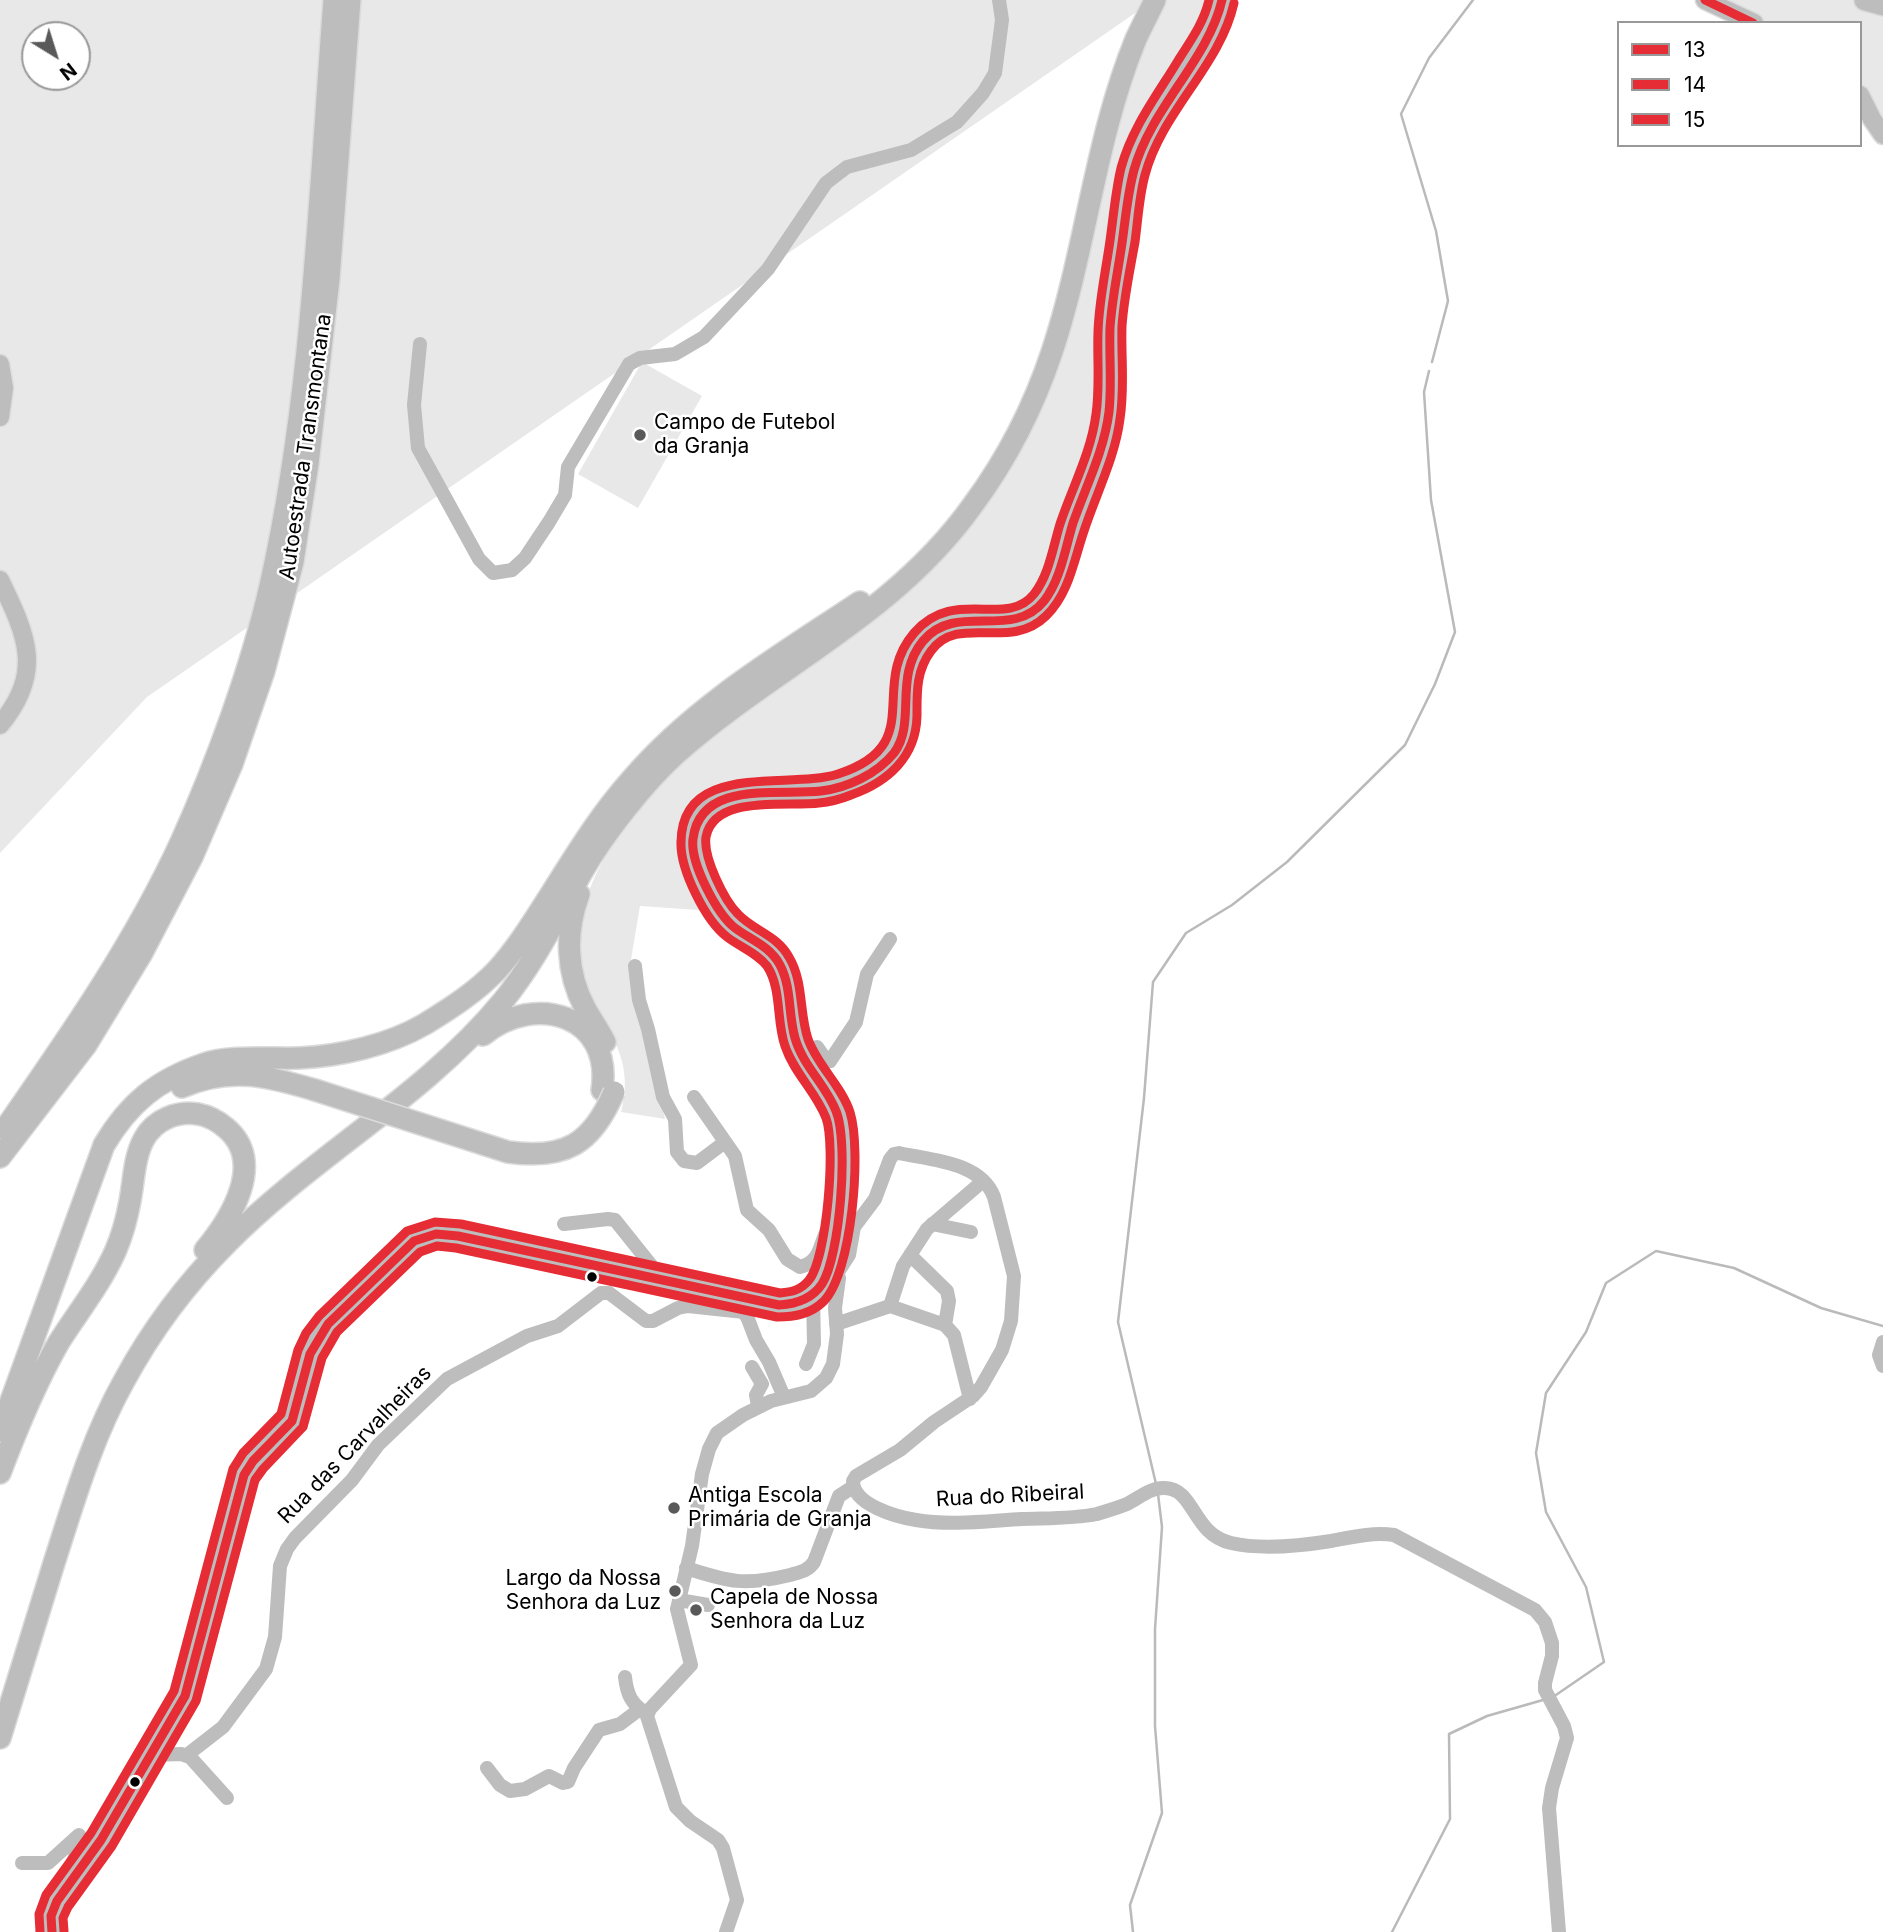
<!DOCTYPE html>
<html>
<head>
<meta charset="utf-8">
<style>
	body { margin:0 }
	#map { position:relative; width:1883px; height:1932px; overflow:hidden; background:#fff; font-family:Inter,sans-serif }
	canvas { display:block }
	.legend { position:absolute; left:1617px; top:21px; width:245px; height:126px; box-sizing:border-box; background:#fff; border:2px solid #999; margin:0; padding:9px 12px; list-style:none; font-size:21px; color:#000 }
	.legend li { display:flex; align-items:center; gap:14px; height:35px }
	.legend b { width:35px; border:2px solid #999 }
	.north { position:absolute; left:21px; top:21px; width:70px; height:70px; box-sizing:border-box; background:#fff; border:2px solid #999; border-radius:50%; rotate:142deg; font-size:19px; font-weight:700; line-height:28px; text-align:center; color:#000 }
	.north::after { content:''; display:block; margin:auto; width:24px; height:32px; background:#595959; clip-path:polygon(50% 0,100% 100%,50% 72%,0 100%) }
</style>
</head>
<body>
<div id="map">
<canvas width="1883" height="1932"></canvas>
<ul class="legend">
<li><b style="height:9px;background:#e62c34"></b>13</li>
<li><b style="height:9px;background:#e62c34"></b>14</li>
<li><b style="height:9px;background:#e62c34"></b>15</li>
</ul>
<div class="north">N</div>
</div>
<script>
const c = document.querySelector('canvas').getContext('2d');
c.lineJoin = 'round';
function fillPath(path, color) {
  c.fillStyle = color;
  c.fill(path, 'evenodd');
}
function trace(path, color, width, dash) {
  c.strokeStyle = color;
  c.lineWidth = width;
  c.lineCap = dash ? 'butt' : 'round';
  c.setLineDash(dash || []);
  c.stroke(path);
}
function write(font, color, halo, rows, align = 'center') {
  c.font = font + ' Inter,sans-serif';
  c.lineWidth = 5;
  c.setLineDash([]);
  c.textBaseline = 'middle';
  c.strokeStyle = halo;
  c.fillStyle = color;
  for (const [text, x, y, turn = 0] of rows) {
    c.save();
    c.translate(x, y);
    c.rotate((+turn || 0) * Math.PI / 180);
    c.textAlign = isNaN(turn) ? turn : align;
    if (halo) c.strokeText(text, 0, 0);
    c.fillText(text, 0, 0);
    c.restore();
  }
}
fillPath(new Path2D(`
	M0,0h1154l-1007,697 -147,156zM35,35h42v42h-42z
	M1164,0h52l-2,9 -91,173 -21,135v85l-3,19 -51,156c-26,52 -93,16 -128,52 -23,25 -27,52 -27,84 0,11 1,22 -5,32 -9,15 -27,25 -41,33l-154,37 -7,14 -1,13 28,69 -73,-5 -10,59 35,154 -44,-7c9,-33 2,-58 -15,-87 -5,-8 -12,-17 -16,-27 -5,-12 -13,-33 -13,-46 2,-87 69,-158 130,-212l215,-162 40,-41 45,-61 32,-60 16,-43 22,-69 54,-226z
	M1730,0h153v128l-23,-19v-86h-103z
	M642,362l60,34 -64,112 -60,-34z`), '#e8e8e8');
trace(new Path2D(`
	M1432,362l16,-61 -12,-70 -35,-117 28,-56 44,-58
	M1156,1484l-38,-162 26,-224 9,-116 33,-49 46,-28 55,-43 118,-117 30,-61 20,-52 -24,-132 -7,-108 5,-21
	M1553,1697l51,-35 -18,-75 -40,-75 -10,-59 10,-60 40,-61 20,-49 50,-32 78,17 87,40 62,18
	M1133,1932l-3,-27 32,-92 -7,-87v-97l7,-102 -4,-33
	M1392,1932l58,-113 -1,-85 38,-18 56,-16`), '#bababa', 2.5);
const major = new Path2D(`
	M1705,0l49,23
	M1860,95l12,24 11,16
	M0,364l4,24 -4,29
	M0,580c27,56 44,92 0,145
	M52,1932l-1,-16 6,-15 44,-61 84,-144 59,-221 9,-14 39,-40 5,-13 13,-54 7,-15 11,-15 86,-83 22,-7 22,2 321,69c32,2 49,-22 54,-52 5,-28 15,-118 4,-141 -12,-26 -33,-45 -42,-73 -7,-26 -3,-59 -19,-81 -12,-16 -33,-22 -47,-35 -14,-14 -38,-65 -36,-84 6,-60 88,-43 128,-48 26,-4 57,-18 73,-39 15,-19 9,-42 11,-64 1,-17 9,-34 18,-47 36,-46 88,5 120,-39 16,-22 22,-53 30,-78 12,-35 32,-76 36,-112 3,-28 0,-56 1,-84 2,-30 8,-61 13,-91 3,-25 5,-51 13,-75 12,-37 37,-69 57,-102 12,-19 25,-37 29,-60`);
const highway = new Path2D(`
	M1865,0l18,5
	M579,894c-14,38 -13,78 6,114 6,11 14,22 20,34
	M483,1035c52,-43 130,-20 119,55
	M182,1087c48,-21 86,-11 133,3
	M5,1129c64,-92 129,-185 176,-287 35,-78 70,-173 89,-256 43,-190 49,-392 64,-586
	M0,1157l86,-112 56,-92 50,-96 40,-93 32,-93 29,-109 15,-98 21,-185 21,-279
	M0,1431l104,-286c25,-42 53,-65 100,-81 23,-9 69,-5 95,-6 42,-2 90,-13 126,-34 26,-16 51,-32 72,-54 20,-22 36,-48 52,-73 26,-41 50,-81 82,-117 63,-74 148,-124 229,-178
	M0,1473c17,-45 35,-89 59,-131 19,-30 41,-57 56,-90 7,-16 12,-34 15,-51 4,-21 4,-44 14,-62 11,-20 33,-28 54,-25 11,2 20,7 28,14 41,34 4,92 -21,122
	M0,1738c18,-58 36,-117 54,-175 20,-62 38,-125 70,-182 27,-50 63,-98 103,-138 86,-87 198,-147 276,-242 32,-39 54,-85 79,-129 22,-38 62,-89 94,-118 99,-88 218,-138 297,-249 34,-46 61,-99 79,-153 34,-102 43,-213 84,-313 6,-13 13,-26 19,-39`);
trace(major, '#dbdbdb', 21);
trace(highway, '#dbdbdb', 24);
trace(new Path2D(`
	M420,344l-6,61 4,43 61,111 14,14 19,-3 13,-12 24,-36 16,-27 3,-28 61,-103 11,-6 35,-4 29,-17 64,-68 58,-86 21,-16 64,-17 46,-28 26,-29 12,-20 7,-53 -3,-20
	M635,966l4,34 9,29 15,68 12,22 2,33 7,9 13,2 28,-21
	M809,1070l3,-22 5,-1 9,13 4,1 26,-39 11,-48 23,-35
	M694,1097l41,59 12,54 22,20 18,29 13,8c27,-7 16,-32 37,-48
	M564,1224l44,-5 7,1 48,60
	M932,1224l39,8
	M910,1255l37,36 2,10 -4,24
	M838,1272l11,-17 5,-28 21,-28 15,-40 4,-5 5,-1c32,7 82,9 95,44l20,79 -3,45 -9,29 -21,37 -8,9 -39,26 -34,28 -44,26 -3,5c0,24 44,36 63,39 35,6 71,1 106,-1 25,-1 50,0 75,-5 10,-3 20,-6 30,-10 12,-6 24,-17 38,-16 30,1 27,46 66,55 31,7 69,3 100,-2 21,-4 42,-9 63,-6l141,75 10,12 7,21v13l-7,27v7l19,36 3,12 -15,50 -3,20 10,124
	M890,1306l13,-40 24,-37 56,-48
	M736,1307l8,5 4,7 8,21 13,22 15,35
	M836,1324l54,-18 55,19 9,10 16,64
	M1883,1342l-4,13 4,11
	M806,1364l8,-20 -1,-50
	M752,1367l10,17 -6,11 2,11
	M686,1568c43,14 59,18 104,7 10,-3 18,-4 24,-13l25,-66 14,-9
	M679,1600l29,5
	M625,1677c2,17 6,27 21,36
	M153,1755l28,-1 9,3 37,41
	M187,1755l36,-28 43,-58 9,-32 5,-71 7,-17 8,-11 57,-58 26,-35 69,-66 80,-43 31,-10 43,-33h8l37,28h7l25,-13 10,-2 56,6
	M487,1768l13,17 10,6 15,-2 24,-13 14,7 5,-1 6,-14 25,-38 21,-6 20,-15
	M22,1863h26l31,-28 2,6 -16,42
	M726,1932l11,-32 -14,-52 -5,-8 -28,-19 -14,-14 -29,-91 3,-7 41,-44 -14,-56 15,-63 10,-72 7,-25 8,-16 26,-18 28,-14 40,-10 15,-13 7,-14 4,-30 -2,-26 4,-30 -5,-12`), '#bdbdbd', 14);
trace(major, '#bdbdbd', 18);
trace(highway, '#bdbdbd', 21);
const highwayBridge = new Path2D(`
	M315,1090l193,62c57,8 84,-8 106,-60`);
trace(highwayBridge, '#dbdbdb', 24, []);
trace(highwayBridge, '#bdbdbd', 21);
trace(new Path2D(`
	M1705,0l48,23
	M52,1932l-1,-16 6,-15 44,-61 84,-144 59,-221 9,-14 39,-40 18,-67 18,-30 86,-83 22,-7 22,2 321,69c18,-1 33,-6 43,-21 18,-28 27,-142 14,-173 -10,-26 -33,-45 -41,-73 -7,-24 -3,-50 -15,-73 -10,-19 -29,-25 -45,-37 -18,-14 -45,-65 -42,-89 7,-60 87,-43 128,-48 26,-3 56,-17 73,-38 23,-31 -1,-76 29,-112 33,-40 89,0 121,-40 17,-22 21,-52 29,-78 13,-37 31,-72 36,-111 3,-28 0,-56 1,-84 2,-31 9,-61 13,-92 3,-22 5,-44 11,-66 17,-62 74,-110 88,-170`), '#e62c34', 9);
trace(new Path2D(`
	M64,1931l-1,-13 5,-11 44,-61 84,-145 59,-221 8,-11 40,-42 19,-69 15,-26 83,-80 17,-6 19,2 321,69c18,0 34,-3 47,-16 28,-29 38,-151 26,-189 -9,-27 -33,-47 -42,-73 -9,-27 -4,-57 -19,-82 -12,-22 -35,-26 -51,-43 -14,-14 -35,-57 -32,-77 8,-43 81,-30 113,-34 11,-1 22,-4 32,-8 37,-13 65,-38 66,-79 0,-23 -1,-45 14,-65 28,-38 78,1 115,-35 23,-22 28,-56 38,-85 12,-37 31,-73 36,-112 5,-31 1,-62 2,-93 2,-29 8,-56 13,-84 3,-22 4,-45 10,-67 17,-64 75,-109 89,-172`), '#e62c34', 9);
trace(new Path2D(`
	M40,1932l-1,-18 7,-19 45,-62 83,-142 59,-222 10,-16 38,-39 17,-64 8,-17 13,-17 88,-85 28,-9 26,2 319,69c12,-1 21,-3 29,-13 18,-22 27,-135 17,-162 -10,-26 -32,-45 -41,-72 -9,-25 -3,-57 -18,-80 -10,-13 -27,-19 -40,-29 -22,-17 -47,-68 -46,-95 1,-82 108,-52 157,-68 90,-29 30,-87 76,-141 40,-47 92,-4 120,-39 15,-19 19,-47 26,-70 12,-36 31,-71 36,-110 4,-27 1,-55 2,-82 1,-34 9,-66 13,-99 3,-22 5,-44 10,-65 11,-41 37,-74 58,-109 12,-19 25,-37 30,-59`), '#e62c34', 9);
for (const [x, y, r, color] of [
	[640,435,7,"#595959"],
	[592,1277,6,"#000"],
	[674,1508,7,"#595959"],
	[675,1591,7,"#595959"],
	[696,1610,7,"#595959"],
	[135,1782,6,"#000"]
]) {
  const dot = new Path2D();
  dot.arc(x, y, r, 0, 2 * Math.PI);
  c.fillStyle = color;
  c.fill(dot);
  trace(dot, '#fff', 2.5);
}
write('21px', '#000', '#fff', [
	["Campo de Futebol",654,423],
	["da Granja",654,447],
	["Antiga Escola",688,1496],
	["Primária de Granja",688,1520],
	["Largo da Nossa",661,1579,"right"],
	["Senhora da Luz",661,1603,"right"],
	["Capela de Nossa",710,1598],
	["Senhora da Luz",710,1622]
], 'left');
write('21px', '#000', '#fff', [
	["Autoestrada Transmontana",306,447,-82],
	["Rua das Carvalheiras",355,1445,-46],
	["Rua do Ribeiral",1010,1496,-3]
]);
</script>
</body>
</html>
